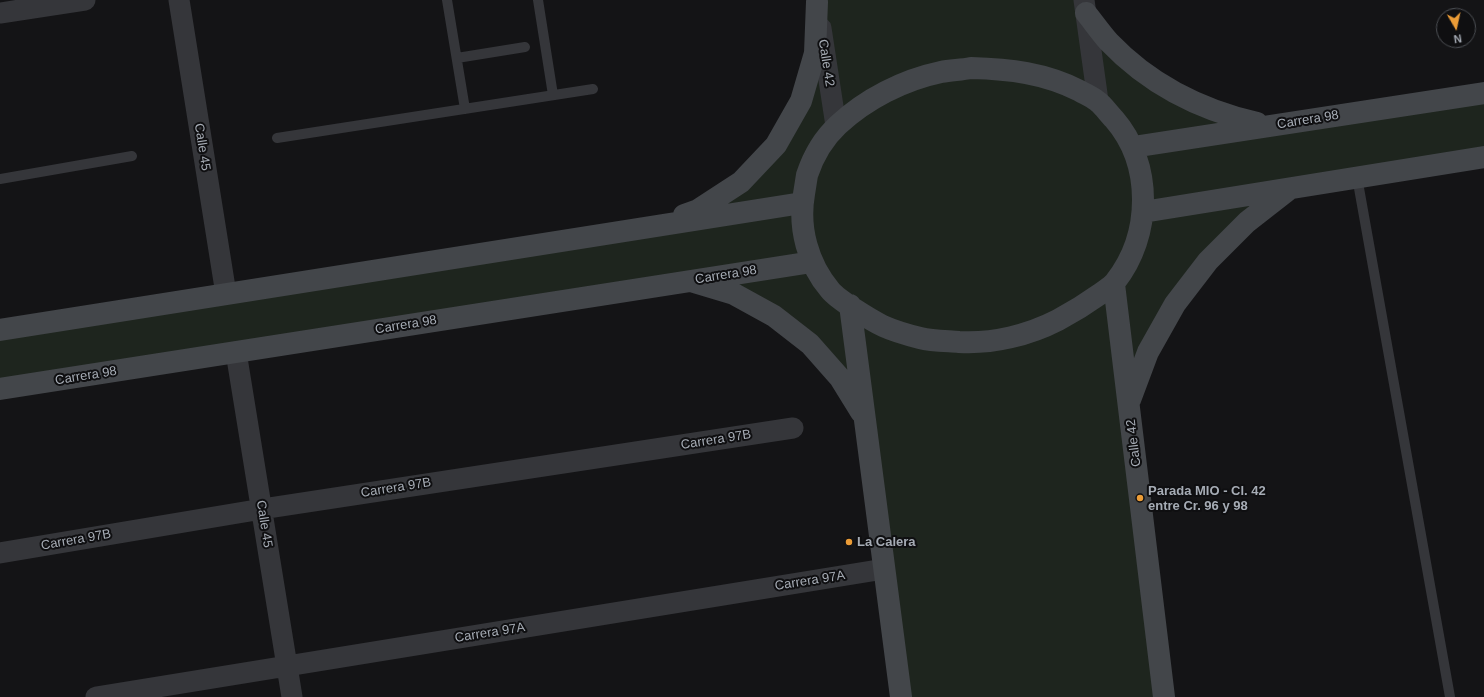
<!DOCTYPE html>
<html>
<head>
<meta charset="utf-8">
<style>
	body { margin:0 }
	#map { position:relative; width:1484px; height:697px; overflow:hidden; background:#141416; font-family:Arial,sans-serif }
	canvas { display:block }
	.north { position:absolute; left:1436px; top:8px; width:40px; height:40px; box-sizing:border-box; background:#0f0f11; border:1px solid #4b4e53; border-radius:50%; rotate:171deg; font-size:11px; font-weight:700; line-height:16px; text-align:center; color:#a6acb5 }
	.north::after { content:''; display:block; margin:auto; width:14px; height:18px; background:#eb9c37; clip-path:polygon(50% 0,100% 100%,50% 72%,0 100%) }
</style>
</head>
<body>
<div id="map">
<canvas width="1484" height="697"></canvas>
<div class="north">N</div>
</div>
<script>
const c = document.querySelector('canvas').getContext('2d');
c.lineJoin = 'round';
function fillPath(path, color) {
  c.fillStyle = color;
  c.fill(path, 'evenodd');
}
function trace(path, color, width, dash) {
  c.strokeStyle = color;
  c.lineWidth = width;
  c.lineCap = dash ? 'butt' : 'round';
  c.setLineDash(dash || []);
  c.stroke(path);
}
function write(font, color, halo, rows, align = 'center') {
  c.font = font + ' Arial,sans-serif';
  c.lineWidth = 4;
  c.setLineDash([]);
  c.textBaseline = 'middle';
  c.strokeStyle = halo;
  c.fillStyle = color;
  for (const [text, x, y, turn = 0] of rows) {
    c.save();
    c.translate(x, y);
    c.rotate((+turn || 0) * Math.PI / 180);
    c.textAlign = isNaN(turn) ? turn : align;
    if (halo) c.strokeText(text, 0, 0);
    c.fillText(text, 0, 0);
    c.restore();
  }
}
fillPath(new Path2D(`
	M817,0h267l52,66 132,60 216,-33v64l-194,32 -82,72 -79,142 35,294h-263l-37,-279 -54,-74 -120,-63 -690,108v-59l650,-103 91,-45 60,-81z`), '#1e251e');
trace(new Path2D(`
	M447,0l18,109
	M538,0l15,95
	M457,58l68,-11
	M277,138l316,-49
	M1357,177l93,520
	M0,179l132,-23`), '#35363a', 10);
trace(new Path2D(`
	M179,0l47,294
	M1084,0l14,101
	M0,13l85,-13
	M821,28l15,98
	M236,352l56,345
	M0,553l262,-44 531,-81
	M96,697l788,-128`), '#35363a', 21);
trace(new Path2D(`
	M1086,13c8,10 15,20 23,29 40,42 92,68 148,81
	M971,68c38,1 74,5 109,23 5,3 12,6 17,10 6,4 11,12 17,18 39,45 38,116 1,163 -4,5 -10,8 -15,12 -14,10 -27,18 -42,26 -29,15 -65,24 -99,22 -12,-1 -27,-1 -39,-4 -12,-3 -26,-7 -37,-12 -12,-6 -45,-26 -53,-36 -22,-26 -32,-62 -26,-96 1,-6 2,-13 3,-19 6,-18 17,-37 31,-50 28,-26 65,-45 103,-53 10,-2 20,-2 30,-4z
	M1133,147l351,-54
	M1143,212l341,-55
	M684,215l14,-5 43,-28 35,-37 25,-44 14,-48 2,-51
	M694,282l40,12 40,22 36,28 30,34 21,34
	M1114,284l50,413
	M850,305l51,392
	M0,330l802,-127
	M0,389l812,-127
	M1130,400l18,-48 27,-48 33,-43 39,-39 41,-32`), '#43464a', 22);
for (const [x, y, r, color] of [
	[1140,498,4,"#eb9c37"],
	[849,542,4,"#eb9c37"]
]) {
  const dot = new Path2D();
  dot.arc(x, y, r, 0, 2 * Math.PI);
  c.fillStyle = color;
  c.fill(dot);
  trace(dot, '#0f0f11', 1.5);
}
write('13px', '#a6acb5', '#0f0f11', [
	["Calle 42",826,63,81],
	["Carrera 98",1308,120,-9],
	["Calle 45",202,147,81],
	["Carrera 98",726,275,-9],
	["Carrera 98",406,325,-9],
	["Carrera 98",86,376,-9],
	["Carrera 97B",716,440,-9],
	["Calle 42",1134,443,-97],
	["Carrera 97B",396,488,-9],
	["Calle 45",264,524,81],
	["Carrera 97B",76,540,-10],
	["Carrera 97A",810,581,-9],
	["Carrera 97A",490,633,-9]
]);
write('bold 13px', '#a6acb5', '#0f0f11', [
	["Parada MIO - Cl. 42",1148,491],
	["entre Cr. 96 y 98",1148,506],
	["La Calera",857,542]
], 'left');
</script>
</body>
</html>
